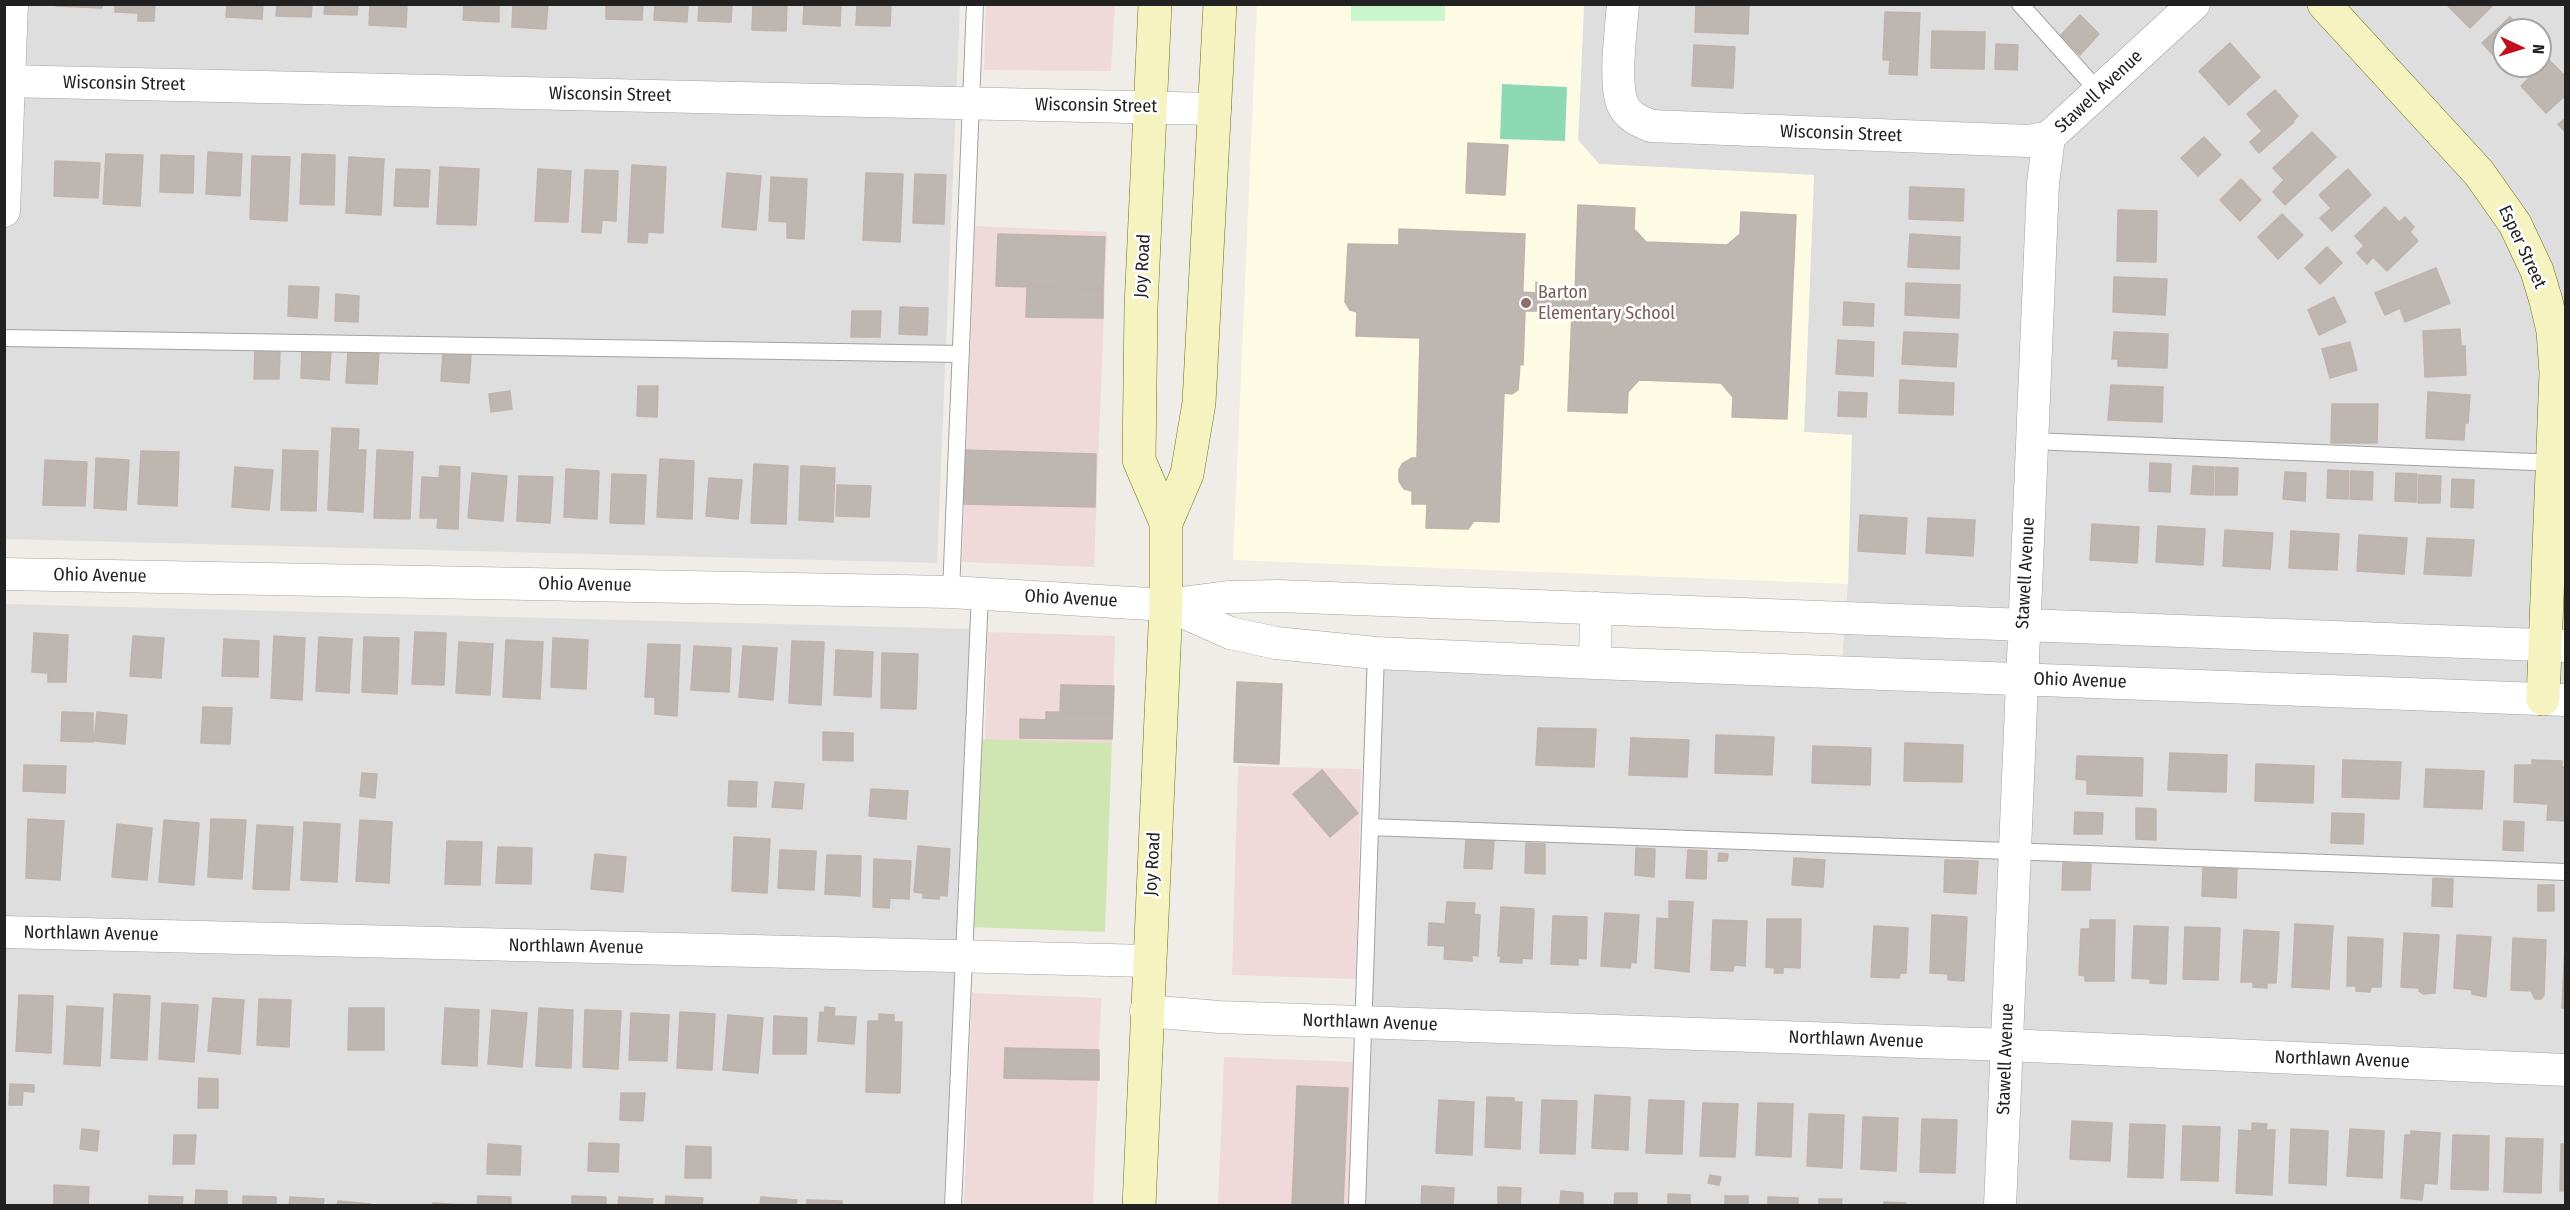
<!DOCTYPE html>
<html>
<head>
<meta charset="utf-8">
<style>
	body { margin:0 }
	#map { position:relative; width:2570px; height:1210px; overflow:hidden; background:#f0ede8; font-family:"Fira Sans Condensed",sans-serif }
	canvas { display:block }
	.frame { position:absolute; inset:0; border:6px solid #212121; pointer-events:none }
	.north { position:absolute; left:2492px; top:18px; width:60px; height:60px; box-sizing:border-box; background:#fff; border:2px solid #a6a6a6; border-radius:50%; rotate:94deg; font-size:16px; font-weight:700; line-height:24px; text-align:center; color:#212121 }
	.north::after { content:''; display:block; margin:auto; width:21px; height:27px; background:#c1101d; clip-path:polygon(50% 0,100% 100%,50% 72%,0 100%) }
</style>
</head>
<body>
<div id="map">
<canvas width="2570" height="1210"></canvas>
<div class="frame"></div>
<div class="north">N</div>
</div>
<script>
const c = document.querySelector('canvas').getContext('2d');
c.lineJoin = 'round';
function fillPath(path, color) {
  c.fillStyle = color;
  c.fill(path, 'evenodd');
}
function trace(path, color, width, dash) {
  c.strokeStyle = color;
  c.lineWidth = width;
  c.lineCap = dash ? 'butt' : 'round';
  c.setLineDash(dash || []);
  c.stroke(path);
}
function write(font, color, halo, rows, align = 'center') {
  c.font = font + ' "Fira Sans Condensed",sans-serif';
  c.lineWidth = 5;
  c.setLineDash([]);
  c.textBaseline = 'middle';
  c.strokeStyle = halo;
  c.fillStyle = color;
  for (const [text, x, y, turn = 0] of rows) {
    c.save();
    c.translate(x, y);
    c.rotate((+turn || 0) * Math.PI / 180);
    c.textAlign = isNaN(turn) ? turn : align;
    if (halo) c.strokeText(text, 0, 0);
    c.fillText(text, 0, 0);
    c.restore();
  }
}
fillPath(new Path2D(`
	M5,5h955l-23,558 -932,-24z
	M1584,5h981v1200l-1219,1 8,-144 12,-395 474,20 8,-103 3,-149 -47,-3 10,-257 -215,-11 -21,-23zM2504,30h36v36h-36z
	M5,604l966,25 -27,576 -939,1z`), '#dfdede');
fillPath(new Path2D(`
	M986,5h129l-4,66 -127,-1z
	M975,226l132,6 -13,335 -132,-5z
	M988,632l127,4 -3,107 -127,-3z
	M1238,766l123,3 -5,210 -124,-4z
	M972,993l129,5 -8,207 -129,1z
	M1224,1057l130,5 -5,143 -131,1z`), '#efd9da');
fillPath(new Path2D(`
	M1257,5h327l-6,135 21,24 215,11 -10,257 48,3 -4,149 -615,-24z`), '#fdfbe4');
fillPath(new Path2D(`
	M978,739l134,4 -7,189 -135,-5z`), '#d0e6b2');
fillPath(new Path2D(`
	M1351,5h94v16h-94z`), '#c9f6ca');
fillPath(new Path2D(`
	M1502,84l65,3 -2,54 -65,-2z`), '#8dd9b6');
const building = new Path2D(`
	M56,4h46v4l-46,-2z
	M115,4h40l-1,17h-16v-8l-23,-1z
	M227,4h36l-1,15 -36,-2z
	M277,4h35l-1,13 -35,-1z
	M325,4h33l-1,11 -33,-1z
	M370,4h37l-1,23 -37,-2z
	M464,4h35v18l-36,-2z
	M513,4h35l-2,25 -34,-2z
	M606,4h37l-1,16 -36,-1z
	M655,4h33l-1,18 -33,-2z
	M699,4h33l-1,18 -33,-1z
	M753,4h34l-1,27 -34,-1z
	M804,4h37l-1,22 -37,-2z
	M857,4h34l-1,22 -34,-1z
	M1696,4h53l-1,30 -53,-2z
	M2446,4h48l-24,24z
	M1885,12l35,1 -3,62 -28,-1 1,-14h-7z
	M2080,15l19,19 -19,21 -20,-19z
	M2510,17l12,13h-18v36h8l-5,4 -25,-27z
	M1932,31l53,1 -1,37 -53,-1z
	M2230,43l30,34 -31,28 -30,-34z
	M1996,44l22,1 -1,25 -22,-1z
	M1694,45l41,2 -2,41 -41,-2z
	M2548,59l18,18v18l-20,18 -25,-27z
	M2275,90l23,26 -5,5 1,1 -35,31 -9,-11 12,-11 -15,-17z
	M2566,118v15l-8,-9z
	M2312,132l24,25 -51,48 -12,-13 11,-12 -11,-12z
	M2204,137l17,18 -23,21 -17,-18z
	M1468,143l40,2 -3,50 -39,-2z
	M208,152l34,2 -2,42 -34,-2z
	M106,154l37,1 -3,51 -37,-2z
	M302,154l33,1 -1,50 -34,-1z
	M161,155l33,1 -1,37 -33,-1z
	M252,156l38,1 -3,64 -37,-2z
	M349,157l35,2 -3,56 -35,-2z
	M55,161l45,2 -2,35 -44,-2z
	M632,165l34,2 -3,66 -15,-1 -1,11 -19,-1z
	M440,167l39,2 -3,56 -39,-1z
	M396,169l34,1 -2,37 -34,-1z
	M538,169l33,2 -3,51 -33,-1z
	M2348,169l23,26 -39,36 -12,-13 11,-10 -12,-13z
	M585,170l33,1 -2,50 -14,-1 -1,13 -19,-1z
	M727,173l34,3 -5,54 -34,-3z
	M866,173l37,1 -3,68 -37,-2z
	M915,174l31,1 -2,49 -31,-1z
	M771,177l36,2 -3,60 -17,-1v-16l-18,-1z
	M2241,179l20,21 -21,21 -20,-21z
	M1910,187l54,2 -1,32 -54,-2z
	M1578,205l57,3 -1,21 12,13 81,3 13,-11 1,-22 55,3 -9,204 -55,-2 1,-20 -12,-14 -82,-3 -11,12 -1,21 -59,-2 4,-100h-50l1,-19 13,1v-11l15,11 24,2z
	M2385,207l14,15 6,-5 9,10 -4,5 8,9 -31,30 -14,-14 -6,7 -10,-11 7,-7 -9,-10z
	M2118,210l39,1 -1,51 -39,-1z
	M2282,214l21,21 -25,24 -20,-22z
	M1399,229l126,5 -3,77h3l-2,54 -3,-1 -2,26 -6,4 -8,-1 -5,129 -25,-1 -6,8 -42,-1 1,-24h-15v-13l-8,-2 -5,-8v-11l3,-6 10,-6h5l3,-120 -64,-2 1,-24 -7,-2 -5,-8 3,-58 51,1z
	M998,234l107,3 -2,52 -107,-3z
	M1910,234l50,3 -1,32 -51,-2z
	M2327,247l15,16 -22,21 -15,-16z
	M2436,268l14,35 -45,19 -5,-14 -15,7 -10,-22z
	M2114,277l53,2 -2,36 -52,-3z
	M1906,283l54,2 -1,33 -54,-3z
	M289,286l30,1 -2,31 -29,-2z
	M1027,287l76,2v29l-77,-1z
	M336,294l23,2 -1,26 -23,-1z
	M2334,297l12,25 -27,13 -11,-25z
	M1844,302l30,2 -1,22 -30,-1z
	M900,307l28,1 -1,27 -28,-1z
	M852,311h29l-1,26h-29z
	M2460,329l1,17h4l1,29 -41,2 -2,-46z
	M1904,332l54,2 -2,33 -54,-3z
	M2114,332l54,2 -1,34 -49,-2v-7h-6z
	M1838,340l36,2 -1,34 -37,-2z
	M2350,342l7,28 -27,8 -8,-29z
	M255,349l25,1 -1,29h-25z
	M302,349l29,1 -2,30 -28,-2z
	M348,350l31,1 -2,33 -31,-1z
	M443,352l28,2 -2,29 -28,-2z
	M1900,380l54,3 -1,32 -54,-2z
	M2111,385l52,2 -1,35 -54,-2z
	M638,386h20l-1,31 -20,-1z
	M510,391l2,18 -21,3 -2,-18z
	M1839,392l28,1 -1,24 -28,-1z
	M2428,392l42,3 -2,28h-3l-1,17 -38,-2z
	M2332,404h46l-1,39h-46z
	M332,428l27,1 -1,21h8l-3,62 -35,-2z
	M283,450l35,1 -2,60 -35,-1z
	M377,450l36,2 -3,67 -36,-1z
	M963,450l133,4 -1,53 -133,-3z
	M141,451l38,1 -2,54 -39,-2z
	M96,458l33,2 -3,50 -32,-2z
	M660,459l34,2 -2,58 -35,-2z
	M45,460l42,2 -2,44 -42,-1z
	M2150,463l21,1 -1,28 -21,-1z
	M754,464l34,2 -2,58 -35,-1z
	M440,466l20,1 -2,62 -21,-1 1,-10h-18l2,-41 17,1z
	M801,466l34,2 -2,54 -34,-2z
	M2193,466l21,1 -1,28 -22,-1z
	M235,467l38,3 -4,40 -37,-3z
	M2216,467l22,1 -1,27h-22z
	M566,469l33,2 -2,48 -33,-2z
	M2328,470l21,1 -1,28 -21,-1z
	M2351,471l22,1 -1,28 -22,-1z
	M2285,472l21,1 -1,28 -22,-2z
	M472,473l35,3 -4,45 -35,-3z
	M2396,473l21,1 -1,28 -21,-1z
	M612,474l34,1 -2,49 -34,-1z
	M2419,475l22,1 -1,27h-22z
	M519,476l34,1 -3,46 -33,-2z
	M709,478l33,2 -4,39 -32,-3z
	M2452,479l22,1 -1,28 -22,-1z
	M837,485l34,1 -2,31 -33,-1z
	M1860,515l47,3 -2,36 -47,-3z
	M1928,518l47,2 -2,36 -47,-3z
	M2092,524l47,3 -2,36 -47,-3z
	M2158,526l47,3 -2,36 -47,-3z
	M2225,530l48,3 -3,36 -47,-3z
	M2291,531l48,3 -2,36 -48,-2z
	M2359,535l48,3 -3,36 -47,-3z
	M2427,538l47,2 -3,36 -47,-2z
	M415,632l31,1 -2,52 -32,-1z
	M34,633l34,2 -2,47h-18v-9l-16,-1z
	M133,636l31,2 -3,40 -31,-2z
	M274,636l31,2 -3,62 -31,-2z
	M319,637l33,2 -3,54 -33,-2z
	M364,637l35,1 -2,56 -35,-2z
	M553,638l35,2 -2,49 -35,-2z
	M224,639l35,2 -1,36 -36,-1z
	M506,640l37,2 -3,57 -37,-2z
	M792,641l32,1 -3,63 -32,-2z
	M459,642l34,2 -3,51 -34,-2z
	M648,644l32,1 -3,71 -22,-2v-17h-10z
	M694,646l37,2 -2,44 -38,-2z
	M743,646l34,2 -4,52 -34,-3z
	M836,650l37,2 -2,45 -37,-2z
	M882,653l36,1 -2,55 -35,-1z
	M1237,682l45,2 -3,80 -45,-2z
	M1061,685l53,1 -1,27 -53,-1z
	M203,707l29,1 -2,36 -29,-1z
	M62,712l31,1v29l-32,-1z
	M97,712l30,3 -2,29 -31,-3z
	M1046,712l67,1 -1,26 -92,-1v-19l26,1z
	M1538,728l58,1 -2,38 -58,-2z
	M823,732l30,1v28l-30,-1z
	M1716,735l58,2 -2,38 -57,-2z
	M1631,738l58,2 -2,37 -58,-2z
	M1905,743l58,2 -1,37 -58,-1z
	M1813,746l58,2 -1,37 -58,-2z
	M2170,753l57,2 -1,37 -58,-2z
	M2077,756l66,2 -1,38 -55,-2v-14l-11,-1z
	M2343,760l58,2 -2,37 -57,-2z
	M2532,760l30,1v6h4v54l-19,-1 1,-16 -34,-2 1,-37h17z
	M2256,764l58,2 -1,37 -58,-2z
	M24,765l42,1 -1,27 -42,-2z
	M2426,769l58,2 -2,38 -58,-2z
	M1322,770l36,43 -28,24 -37,-43z
	M362,773l15,1 -2,24 -15,-2z
	M729,781l28,1 -1,25 -28,-1z
	M775,782l29,2 -2,25 -30,-2z
	M871,789l37,2 -2,28 -37,-3z
	M2136,808l20,1v31l-20,-1z
	M2075,812l28,1 -1,21h-28z
	M2332,813l32,1 -1,30 -32,-1z
	M28,819l36,2 -4,59 -34,-2z
	M211,819l35,1 -4,59 -34,-2z
	M164,820l35,3 -5,62 -35,-3z
	M360,820l32,2 -3,61 -33,-2z
	M2504,821l20,1 -1,29 -20,-1z
	M304,822l36,2 -3,58 -36,-2z
	M117,824l35,4 -5,52 -35,-3z
	M257,825l36,2 -4,63 -36,-1z
	M734,837l36,2 -3,54 -35,-2z
	M1466,840l28,1 -2,28 -28,-1z
	M447,841l35,1 -2,43 -35,-1z
	M1526,843l19,1v30l-20,-1z
	M918,846l32,3 -3,47 -7,-1 -1,4 -16,-1v-5l-9,-1z
	M498,847l34,1 -1,36 -35,-1z
	M1636,848l19,1 -1,28 -19,-2z
	M780,850l36,1 -2,39 -36,-2z
	M1688,850l19,1 -1,28 -20,-1z
	M1719,853l9,1 -1,7h-9z
	M595,854l31,3 -3,35 -32,-3z
	M827,855l34,1 -1,40 -35,-2z
	M1794,858l31,2 -2,27 -31,-2z
	M874,859l37,2 -2,38 -19,-1 -1,10 -16,-1z
	M1945,860l33,1 -2,33 -32,-2z
	M2063,863l28,1 -1,26h-28z
	M2203,868l34,1 -1,29 -34,-2z
	M2433,878l20,1 -1,28 -20,-1z
	M2538,885h16v26h-16z
	M1669,901l24,1 -4,70 -34,-4 2,-50 12,1z
	M1447,902l28,1 -1,11 6,1 -2,41 -6,-1v6l-28,-2 1,-13 -17,-1 1,-22 16,1z
	M1501,907l33,2 -2,50 -10,-1v5l-22,-1 1,-6h-3z
	M1605,913l34,2 -3,48 -5,-1 -1,6 -29,-2z
	M1932,915l35,2 -3,64 -16,-1v-6l-18,-1z
	M1553,916l34,1 -1,42 -8,-1v7l-27,-1z
	M1767,919h34l-1,49 -17,-1v6h-9l1,-5 -9,-1z
	M1713,920l34,1 -2,45 -11,-1 -1,6 -22,-1z
	M2090,920h25l-1,61h-29v-5l-6,-1 2,-46h9z
	M2295,924l38,2 -4,63 -37,-2z
	M1874,926l34,2 -2,45h-6l-1,5 -28,-1z
	M2134,926l34,1 -2,57 -16,-1v-4l-18,-1z
	M2185,927l35,1 -2,52 -35,-1z
	M2244,930l35,2 -3,51h-9v5l-14,-1v-5h-12z
	M2404,933l35,2 -4,58 -12,1 -4,-3v-3l-18,-1z
	M2457,935l34,2 -5,60 -14,-3v-4l-18,-2z
	M2348,937l35,2 -2,48h-10l-1,5 -14,-1v-5h-9z
	M2513,938l33,2 -2,55 -3,4h-6l-4,-8 -20,-1z
	M2565,943h1v65h-4z
	M114,994l36,2 -3,64 -36,-2z
	M19,995l34,1 -2,57 -35,-2z
	M213,998l31,2 -4,54 -32,-3z
	M259,999l32,1 -2,47 -32,-2z
	M162,1003l36,2 -4,57 -35,-3z
	M67,1006l36,2 -3,58 -36,-2z
	M825,1007l10,1 -1,8 22,1 -2,27 -36,-3 2,-29 4,1z
	M349,1008h35v42h-36z
	M445,1008l34,2 -2,56 -35,-2z
	M539,1008l34,2 -2,58 -35,-2z
	M492,1010l35,3 -5,54 -34,-3z
	M585,1010l36,1 -3,58 -35,-2z
	M680,1012l35,2 -3,56 -35,-2z
	M631,1013l38,2 -2,46 -38,-1z
	M879,1014l15,1v7h8l-2,71 -34,-1 2,-71h11z
	M728,1015l35,3 -5,55 -35,-3z
	M774,1016l33,2 -1,36h-33z
	M1005,1048l94,2v30l-95,-2z
	M199,1078l19,1v29h-20z
	M10,1084l24,1v7l-11,-1 -1,14h-13z
	M1297,1086l51,2 -5,118h-51z
	M621,1093h24l-2,28 -23,-1z
	M1595,1095l35,2 -2,53 -36,-2z
	M1487,1097l27,1v4h8l-2,47 -35,-2z
	M1439,1100l35,2 -2,53 -36,-2z
	M1542,1100l35,1 -2,53 -35,-1z
	M1649,1100l35,1 -2,53 -36,-1z
	M1703,1103l35,1 -3,53 -35,-1z
	M1758,1103l35,1 -2,53 -35,-2z
	M1809,1114l35,1 -2,53 -35,-2z
	M1863,1117l35,1 -2,53 -35,-2z
	M1922,1119l35,1 -2,53 -35,-1z
	M2072,1121l40,2 -2,38 -40,-2z
	M2252,1123l15,1 -1,6h9l-3,65 -36,-2 3,-63 13,1z
	M2130,1124l35,1 -2,53 -35,-1z
	M2183,1126l37,1 -2,54 -37,-1z
	M82,1129l17,2 -2,20 -17,-2z
	M2291,1129l37,2 -2,54 -37,-2z
	M2350,1129l34,2 -2,47 -35,-2z
	M2411,1131l29,2 -3,51 -13,-1 -2,17 -21,-2 4,-63h6z
	M174,1135h22l-2,29h-21z
	M2453,1135l36,1 -1,54 -37,-1z
	M2506,1138l37,1 -2,54 -37,-1z
	M589,1143l30,1 -1,28 -30,-1z
	M488,1144l33,2 -1,29 -33,-1z
	M2561,1144h5v47h-6z
	M686,1146l25,1v31h-26z
	M1710,1175l11,2 -2,8 -11,-2z
	M54,1185l35,2 -1,19h-34z
	M1422,1186l32,2 -1,18h-32z
	M1498,1187l23,1 -1,18h-22z
	M196,1190l31,1v15h-32z
	M1561,1191l22,2v13h-23z
	M1615,1193h22v13h-23z
	M1668,1194l22,1v11h-22z
	M149,1196l34,1 -1,9h-33z
	M243,1196l33,1v9h-33z
	M478,1196l33,1v9h-34z
	M572,1196l34,1v9h-34z
	M666,1196l37,2 -1,8h-37z
	M1725,1196h23v10h-23z
	M290,1197l34,2 -1,7h-34z
	M619,1197l34,2 -1,7h-34z
	M761,1197l36,3 -1,6h-36z
	M1768,1197l30,1v8h-30z
	M1819,1199h23l-1,7h-22z
	M807,1200l35,1v5h-35z
	M338,1201l33,3v2h-34z
	M1884,1202l22,1v3h-22z
	M433,1203l31,2v1h-32z`);
fillPath(building, '#beb6b1');
trace(building, '#c1b3ab', 1.5);
const lane = new Path2D(`
	M2020,4l79,88
	M4,338l956,16
	M2032,441l526,22
	M951,592l24,-588
	M1370,827l1196,45
	M953,1206l27,-612
	M1357,1206l19,-553`);
const street = new Path2D(`
	M1623,4c-2,26 -9,77 -1,99 5,13 17,18 29,23l378,15 20,-4
	M4,81l1211,28
	M4,211l8,-207
	M4,574l947,18 215,13 62,-8 51,-1 1287,50
	M1167,605l63,28 46,10 100,10 219,10 971,37
	M1595,663l1,-55
	M4,932l1144,29
	M1146,1011l73,6 788,28 559,25
	M2000,1206l43,-1023 6,-46 145,-133`);
const secondary = new Path2D(`
	M2324,4l155,169 36,51 22,47 9,30 7,30 3,42 -13,326
	M1166,523l21,-49 12,-71 21,-399
	M1139,1206l27,-601v-82l-27,-63 2,-153 14,-303`);
trace(lane, '#a2a2a2', 18);
trace(street, '#a2a2a2', 33);
trace(secondary, '#6e710e', 34);
trace(lane, '#fff', 16);
trace(street, '#fff', 32);
trace(secondary, '#f5f4c1', 33);
for (const [x, y, r, color] of [
	[1526,303,6,"#8d6e63"]
]) {
  const dot = new Path2D();
  dot.arc(x, y, r, 0, 2 * Math.PI);
  c.fillStyle = color;
  c.fill(dot);
  trace(dot, '#fff', 2);
}
write('18px', '#212121', '#fff', [
	["Wisconsin Street",124,84,1],
	["Stawell Avenue",2099,92,-43],
	["Wisconsin Street",610,95,1],
	["Wisconsin Street",1096,106,1],
	["Wisconsin Street",1841,134,2],
	["Esper Street",2522,247,65],
	["Joy Road",1143,266,-87],
	["Stawell Avenue",2026,573,-87],
	["Ohio Avenue",100,576,1],
	["Ohio Avenue",585,585,1],
	["Ohio Avenue",1071,599,3],
	["Ohio Avenue",2080,681,2],
	["Joy Road",1153,864,-87],
	["Northlawn Avenue",91,934,1],
	["Northlawn Avenue",576,947,1],
	["Northlawn Avenue",1370,1023,2],
	["Northlawn Avenue",1856,1040,2],
	["Stawell Avenue",2006,1059,-88],
	["Northlawn Avenue",2342,1060,2]
]);
write('18px', '#785e54', '#fff', [
	["Barton",1538,293],
	["Elementary School",1538,314]
], 'left');
</script>
</body>
</html>
